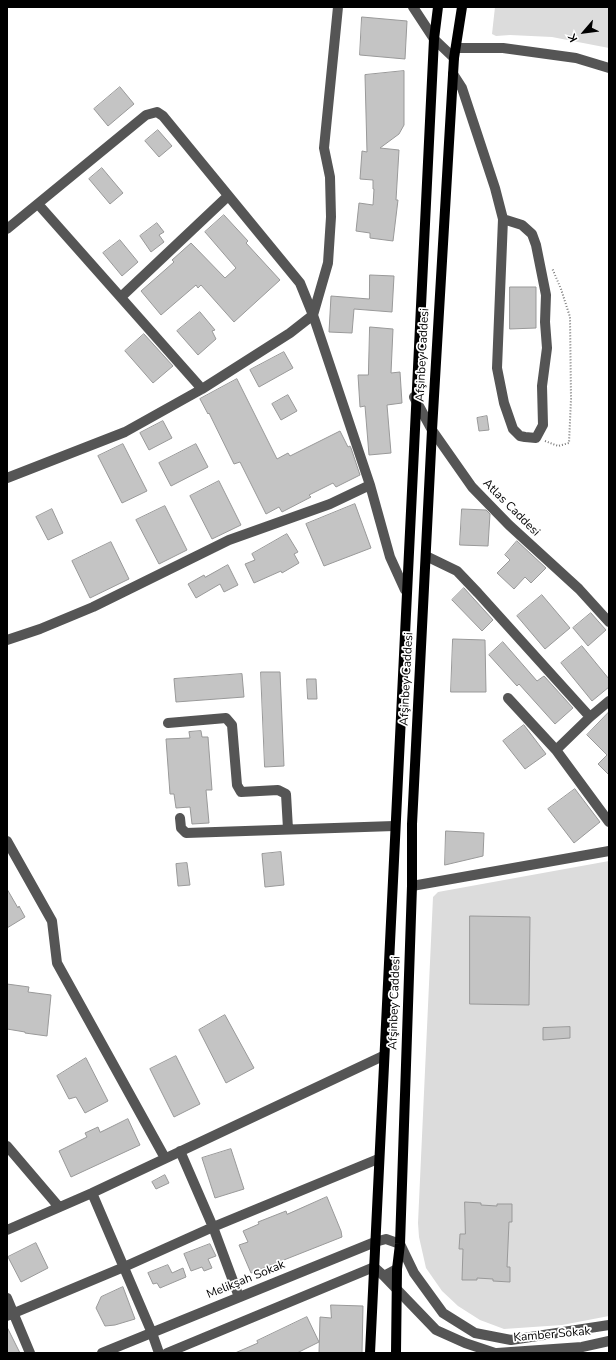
<!DOCTYPE html>
<html>
<head>
<meta charset="utf-8">
<style>
	body { margin:0 }
	#map { position:relative; width:616px; height:1360px; overflow:hidden; background:#fff; font-family:"Nunito Sans",sans-serif }
	canvas { display:block }
	.frame { position:absolute; inset:0; border:8px solid #000; pointer-events:none }
	.north { position:absolute; left:564px; top:12px; width:40px; height:40px; -webkit-text-stroke:3px #fff; paint-order:stroke; rotate:242deg; font-size:11px; font-weight:700; line-height:16px; text-align:center; color:#000 }
	.north::after { content:''; display:block; margin:auto; width:14px; height:18px; background:#000; clip-path:polygon(50% 0,100% 100%,50% 72%,0 100%) }
</style>
</head>
<body>
<div id="map">
<canvas width="616" height="1360"></canvas>
<div class="frame"></div>
<div class="north">K</div>
</div>
<script>
const c = document.querySelector('canvas').getContext('2d');
c.lineJoin = 'round';
function fillPath(path, color) {
  c.fillStyle = color;
  c.fill(path, 'evenodd');
}
function trace(path, color, width, dash) {
  c.strokeStyle = color;
  c.lineWidth = width;
  c.lineCap = dash ? 'butt' : 'round';
  c.setLineDash(dash || []);
  c.stroke(path);
}
function write(font, color, halo, rows, align = 'center') {
  c.font = font + ' "Nunito Sans",sans-serif';
  c.lineWidth = 3.5;
  c.setLineDash([]);
  c.textBaseline = 'middle';
  c.strokeStyle = halo;
  c.fillStyle = color;
  for (const [text, x, y, turn = 0] of rows) {
    c.save();
    c.translate(x, y);
    c.rotate((+turn || 0) * Math.PI / 180);
    c.textAlign = isNaN(turn) ? turn : align;
    if (halo) c.strokeText(text, 0, 0);
    c.fillText(text, 0, 0);
    c.restore();
  }
}
fillPath(new Path2D(`
	M495,7h114v41l-57,-11 -42,-2 -14,1 -4,-2z
	M609,861v455l-47,9 -58,4 -24,-9 -22,-14 -16,-15 -16,-23 -7,-31 -1,-14 15,-326 5,-5z`), '#dcdcdc');
const building = new Path2D(`
	M362,17l45,4 -2,38 -45,-4z
	M404,71v54l-5,9 -19,14 19,2 -3,50h2l-5,41 -23,-3v-5l-14,-2 3,-28 14,2 1,-16h-1v-9l-13,-1 2,-28 5,1 -2,-77z
	M120,87l14,17 -26,22 -14,-17z
	M158,130l14,16 -13,11 -14,-16z
	M102,168l21,25 -13,11 -21,-25z
	M224,215l24,26 -2,2 34,37 -46,42 -33,-37 -3,3 -2,-3 -35,30 -20,-24 33,-29 -2,-2 19,-17 34,35 11,-10 -31,-36z
	M157,223l7,9 -5,3 5,7 -13,10 -11,-16z
	M120,240l18,22 -16,14 -19,-23z
	M370,275l24,1 -2,36 -38,-3 -2,24 -23,-1 2,-36 38,3z
	M510,287h26v41l-26,1z
	M200,312l15,18 -3,1 4,8 -18,16 -21,-24z
	M370,327l23,2 -2,44 9,-1 2,31 -15,2 4,48 -22,2 -4,-49 -5,1 -2,-32h10z
	M144,334l29,32 -20,17 -28,-32z
	M284,352l9,16 -34,19 -9,-17z
	M237,379l40,80 11,-6 2,3 50,-25 8,16 2,-1 1,2 9,27 -24,12 -3,-4 -24,12 2,2 -29,15 -3,-5 -13,7 -26,-52 -6,2 -25,-51 -1,1 -8,-15z
	M288,395l9,16 -16,9 -9,-16z
	M487,416l2,14 -10,1 -2,-13z
	M163,421l9,17 -23,12 -9,-17z
	M123,444l24,47 -25,12 -24,-47z
	M196,444l12,23 -37,19 -12,-23z
	M219,481l22,44 -29,14 -22,-43z
	M355,504l16,44 -47,18 -18,-42z
	M165,506l22,44 -28,14 -23,-44z
	M52,509l11,24 -15,7 -12,-23z
	M462,509l24,1 4,4 -2,32 -28,-1z
	M287,534l11,18 -4,2 5,9 -17,10 -1,-2 -27,12 -9,-19 10,-4 -3,-6z
	M517,541l29,27 -15,15 -6,-6 -11,12 -17,-16 13,-13 -5,-5z
	M111,542l18,37 -39,19 -18,-37z
	M228,565l10,20 -14,7 -4,-8 -24,14 -8,-14 16,-9 1,2z
	M464,588l29,32 -11,11 -30,-31z
	M542,595l28,33 -25,21 -28,-33z
	M591,613l15,17 -18,16 -15,-18z
	M453,639l32,1 1,52h-35z
	M503,642l34,39 7,-5 29,32 -18,16 -36,-40 -2,2 -28,-31z
	M582,646l27,33v8l-17,14 -31,-38z
	M261,672h19l4,94 -19,1z
	M242,674l2,23 -68,5 -2,-23z
	M307,679h9l1,20h-9z
	M609,712v63l-11,-11 9,-9 -20,-20z
	M524,725l22,29 -21,15 -22,-28z
	M201,731l1,6h6l4,53h-6l3,33 -17,1 -2,-17 -14,1 -2,-14h-4l-4,-55 24,-1 -1,-6z
	M575,789l25,33 -26,21 -26,-34z
	M446,831l38,2 -1,23 -38,9z
	M281,852l3,33 -19,2 -3,-33z
	M187,863l3,22 -12,1 -2,-22z
	M7,889l11,19 1,-2 6,11 -18,11z
	M470,916l60,1 -1,88 -59,-1z
	M7,984l22,3 -1,5 23,3 -4,41 -22,-3v-1l-18,-3z
	M225,1015l29,53 -28,15 -27,-53z
	M570,1027v11l-27,2v-12z
	M176,1056l24,48 -26,13 -24,-48z
	M86,1058l22,43 -23,12 -9,-16 -7,2 -12,-23z
	M128,1119l12,26 -69,32 -12,-26 28,-14 -2,-4 13,-6 2,5z
	M231,1149l13,40 -29,9 -13,-40z
	M165,1175l4,8 -13,6 -4,-7z
	M327,1197l14,34 1,6 -91,36 -12,-28 9,-3 -5,-11 16,-7 -1,-2 28,-11 1,3z
	M465,1202l16,1v2l16,1v-2h15v18h-3l-2,45h3v15l-17,-1v-2l-16,-1v2h-15l1,-31h-4l1,-15h5z
	M36,1243l12,25 -27,14 -13,-25z
	M210,1244l6,12 -8,3 4,9 -8,3 -2,-4 -11,4 -7,-17z
	M168,1265l4,8 11,-5 3,9 -26,11 -3,-5 -4,1 -5,-11z
	M123,1287l12,32 -20,6 -10,1 -9,-18 5,-11z
	M331,1305l32,1 -1,47h-43l1,-36 11,1z
	M307,1317l12,25 -22,11h-62l23,-10 -1,-2z
	M7,1327l13,26h-13z`);
fillPath(building, '#c4c4c4');
trace(building, '#999', 1);
trace(new Path2D(`
	M545,441l13,5 11,-3 2,-44 -1,-82 -9,-28 -9,-21`), '#777', 2, [1, 2]);
trace(new Path2D(`
	M338,7l-14,141 6,29 1,40 -3,46 -15,52 57,170
	M413,7l21,32 20,19
	M456,48h47l73,10 33,10
	M453,74l9,14 33,100 8,31 -6,149 7,35 9,26 7,7 5,1 11,1 7,-13 -1,-39 5,-38 -2,-26 1,-27 -10,-50 -4,-11 -10,-9 -19,-6
	M38,204l164,185
	M7,229l139,-114 11,-3 6,4 137,167 13,32 -23,18 -88,56 -77,43 -118,46
	M121,297l107,-101
	M414,397l18,33 40,57 37,38 70,64 30,33
	M426,556l31,15 21,22 112,124
	M7,640l33,-11 53,-22 136,-67 101,-36 40,-19 20,72 15,33
	M508,698l48,52 53,72
	M168,723l58,-5 6,7 5,60 4,7 37,-2 8,4 2,35
	M556,750l34,-33 19,-16
	M180,818l1,10 5,5 208,-7
	M7,841l45,80 5,42 108,195
	M412,886l197,-35
	M7,1146l52,61
	M180,1151l33,76 26,70
	M92,1193l60,140 7,20
	M7,1230l85,-37 291,-137
	M384,1276l52,54 29,13 30,10
	M7,1298l23,55
	M7,1316l117,-49 89,-40 165,-68
	M102,1353l273,-111 11,-3 14,5 14,29 29,40 32,20 36,7 98,-15
	M167,1353l207,-86 10,9 13,-7
	M497,1353l85,-6 27,-6`), '#555', 10);
trace(new Path2D(`
	M370,1353c19,-438 40,-876 64,-1314l4,-32
	M396,1353l1,-84 3,-25 12,-358v-62l20,-394 22,-372 8,-51`), '#000', 10);
write('12px', '#000', '#fff', [
	["Afşinbey Caddesi",423,355,-87],
	["Atlas Caddesi",511,508,45],
	["Afşinbey Caddesi",407,679,-87],
	["Afşinbey Caddesi",395,1003,-88],
	["Melikşah Sokak",246,1280,-22],
	["Kamber Sokak",552,1335,-5]
]);
</script>
</body>
</html>
